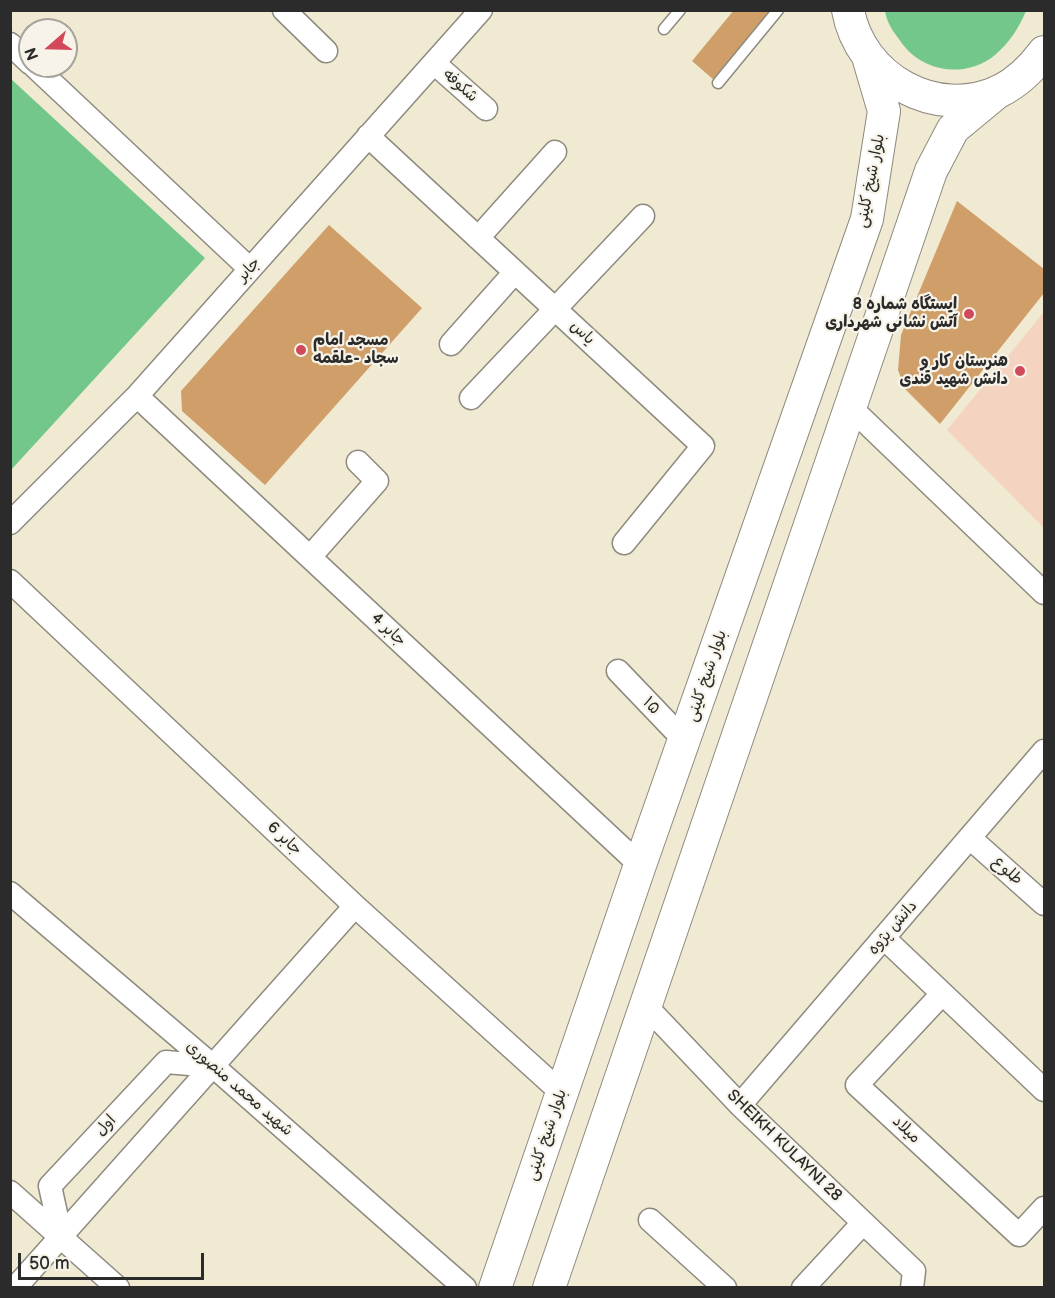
<!DOCTYPE html>
<html>
<head>
<meta charset="utf-8">
<style>
	body { margin:0 }
	#map { position:relative; width:1055px; height:1298px; overflow:hidden; background:#f0ead3; font-family:"Balsamiq Sans",sans-serif }
	canvas { display:block }
	.frame { position:absolute; inset:0; border:12px solid #2b2b2b; pointer-events:none }
	.north { position:absolute; left:18px; top:18px; width:60px; height:60px; box-sizing:border-box; background:#f7f3e8; border:2px solid #a5a39c; border-radius:50%; rotate:250deg; font-size:16px; font-weight:700; line-height:24px; text-align:center; color:#2b2b2b }
	.north::after { content:''; display:block; margin:auto; width:21px; height:27px; background:#d1495b; clip-path:polygon(50% 0,100% 100%,50% 72%,0 100%) }
	.scale { position:absolute; left:18px; top:1253px; width:186px; height:27px; box-sizing:border-box; border:3px solid #2b2b2b; border-top:0; padding-left:8px; font-size:18px; line-height:21px; white-space:nowrap; color:#2b2b2b; -webkit-text-stroke:4px #f7f3e8; paint-order:stroke }
</style>
</head>
<body>
<div id="map">
<canvas width="1055" height="1298"></canvas>
<div class="frame"></div>
<div class="north">N</div>
<div class="scale">50 m</div>
</div>
<script>
const c = document.querySelector('canvas').getContext('2d');
c.lineJoin = 'round';
function fillPath(path, color) {
  c.fillStyle = color;
  c.fill(path, 'evenodd');
}
function trace(path, color, width, dash) {
  c.strokeStyle = color;
  c.lineWidth = width;
  c.lineCap = dash ? 'butt' : 'round';
  c.setLineDash(dash || []);
  c.stroke(path);
}
function write(font, color, halo, rows, align = 'center') {
  c.font = font + ' "Balsamiq Sans","Playpen Sans Arabic",sans-serif';
  c.lineWidth = 4.5;
  c.setLineDash([]);
  c.textBaseline = 'middle';
  c.strokeStyle = halo;
  c.fillStyle = color;
  for (const [text, x, y, turn = 0] of rows) {
    c.save();
    c.translate(x, y);
    c.rotate((+turn || 0) * Math.PI / 180);
    c.textAlign = isNaN(turn) ? turn : align;
    if (halo) c.strokeText(text, 0, 0);
    c.fillText(text, 0, 0);
    c.restore();
  }
}
fillPath(new Path2D(`
	M1044,312v216l-97,-98z`), '#f4d3c0');
fillPath(new Path2D(`
	M885,11v-1l141,1c-7,17 -17,32 -31,44 -28,23 -69,18 -91,-9 -8,-11 -17,-21 -19,-35z
	M10,78l195,180 -194,212h-1z`), '#73c78a');
fillPath(new Path2D(`
	M734,10h38l-58,70 -22,-19z
	M957,201l87,68v24l-104,131 -35,-35 -7,-19 3,-35z
	M329,225l93,83 -157,177 -83,-74 -1,-20z`), '#d09f69');
const service = new Path2D(`
	M664,29l16,-19
	M718,83l60,-73`);
const minor = new Path2D(`
	M284,10l42,41
	M10,44l20,19
	M434,63l52,46
	M34,66l216,203
	M368,136l335,310 -79,97
	M478,238l77,-86
	M451,344l64,-72
	M137,396l503,469
	M471,398l172,-182
	M851,408l193,185
	M10,523l127,-127 344,-386
	M310,557l67,-76 -19,-19
	M10,581l345,325 207,187
	M618,671l66,69
	M970,838l74,66
	M10,893l203,173 252,222
	M884,938l160,152
	M942,994l-85,91 162,150 25,-27
	M646,1006l94,99 174,166 -2,17
	M740,1105l304,-354
	M10,1192l108,96
	M650,1220l75,68
	M61,1236l-11,-50 116,-124 47,4
	M15,1288l340,-382
	M803,1288l60,-65`);
const secondary = new Path2D(`
	M848,10c12,68 88,111 152,81 18,-9 32,-23 44,-39
	M495,1288l145,-423 227,-646 17,-108 -15,-51
	M549,1288l382,-1117 22,-42 46,-38`);
trace(service, '#8e8a7f', 13);
trace(minor, '#8e8a7f', 25);
trace(secondary, '#8e8a7f', 34);
trace(service, '#fff', 10);
trace(minor, '#fff', 22);
trace(secondary, '#fff', 32);
for (const [x, y, r, color] of [
	[969,314,6,"#d1495b"],
	[301,350,6,"#d1495b"],
	[1020,371,6,"#d1495b"]
]) {
  const dot = new Path2D();
  dot.arc(x, y, r, 0, 2 * Math.PI);
  c.fillStyle = color;
  c.fill(dot);
  trace(dot, '#f7f3e8', 2);
}
write('16px', '#2b2b2b', '#f7f3e8', [
	["شکوفه",460,86,42],
	["بلوار شیخ کلینی",871,181,-79],
	["جابر",249,270,-48],
	["یاس",582,333,43],
	["جابر 4",388,630,43],
	["بلوار شیخ کلینی",707,676,-71],
	["۱۵",651,706,46],
	["جابر 6",284,839,43],
	["طلوع",1007,871,42],
	["دانش پژوه",893,928,-49],
	["شهید محمد منصوری",239,1089,41],
	["اول",106,1126,-47],
	["میلاد",906,1130,43],
	["بلوار شیخ کلینی",547,1135,-71],
	["SHEIKH KULAYNI 28",784,1146,44]
]);
write('bold 16px', '#2b2b2b', '#f7f3e8', [
	["ایستگاه شماره 8",957,305],
	["آتش نشانی شهرداری",957,323],
	["مسجد امام",313,341,"left"],
	["سجاد -علقمه",313,359,"left"],
	["هنرستان کار و",1008,362],
	["دانش شهید قندی",1008,380]
], 'right');
</script>
</body>
</html>
